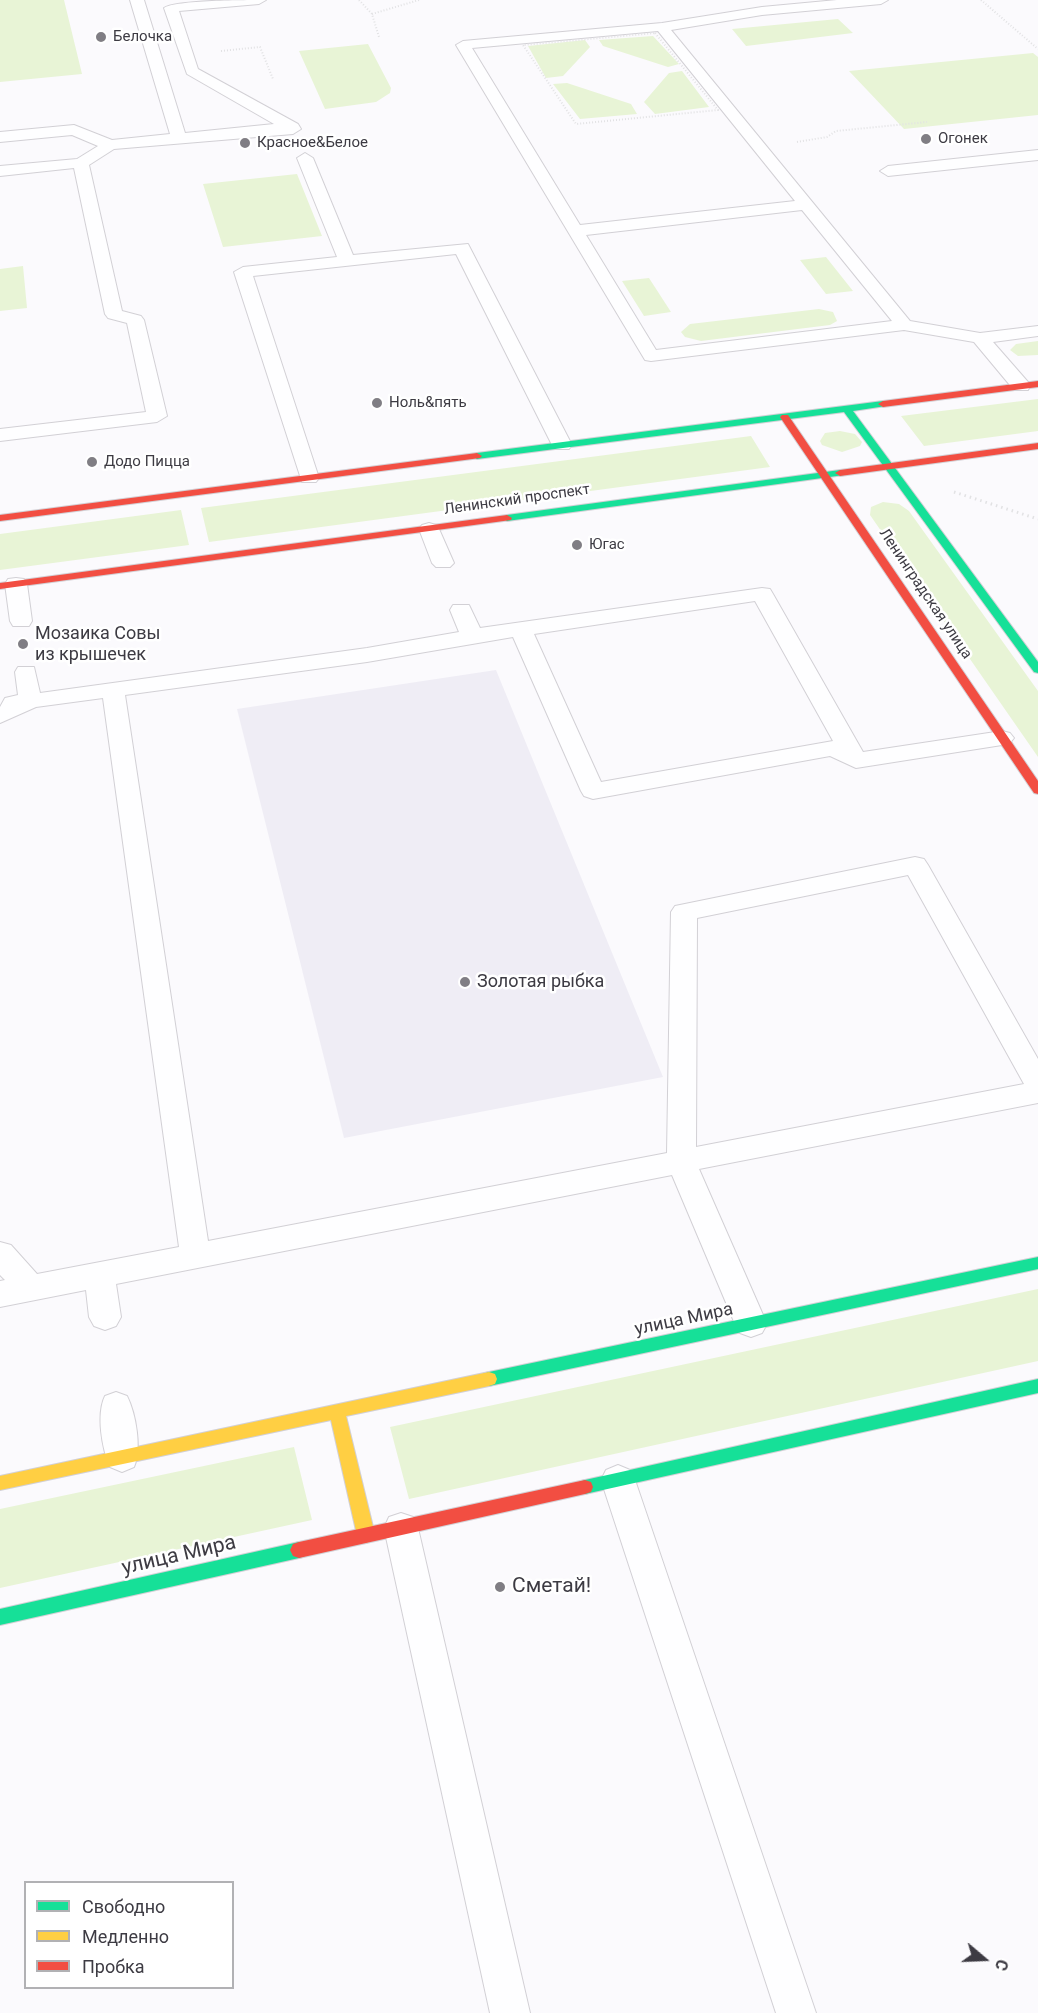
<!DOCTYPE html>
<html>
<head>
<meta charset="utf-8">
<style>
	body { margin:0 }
	#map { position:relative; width:1038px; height:2013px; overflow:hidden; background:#fbfafd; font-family:Roboto,sans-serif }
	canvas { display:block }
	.legend { position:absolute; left:24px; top:1881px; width:210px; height:108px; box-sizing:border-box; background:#fff; border:2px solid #b1b1b4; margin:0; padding:8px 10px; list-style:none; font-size:18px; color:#3d3b43 }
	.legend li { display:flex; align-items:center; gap:12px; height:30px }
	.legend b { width:30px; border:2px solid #b1b1b4 }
	.north { position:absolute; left:954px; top:1929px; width:60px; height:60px; -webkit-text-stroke:4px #fff; paint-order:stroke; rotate:109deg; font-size:16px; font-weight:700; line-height:24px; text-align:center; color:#3d3b43 }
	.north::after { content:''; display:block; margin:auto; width:21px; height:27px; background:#3d3b43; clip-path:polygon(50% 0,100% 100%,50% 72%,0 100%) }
</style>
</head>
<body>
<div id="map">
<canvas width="1038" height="2013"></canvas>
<ul class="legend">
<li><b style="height:8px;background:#16e098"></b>Свободно</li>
<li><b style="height:8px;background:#ffcf43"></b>Медленно</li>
<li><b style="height:8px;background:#f24e42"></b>Пробка</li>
</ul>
<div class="north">С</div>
</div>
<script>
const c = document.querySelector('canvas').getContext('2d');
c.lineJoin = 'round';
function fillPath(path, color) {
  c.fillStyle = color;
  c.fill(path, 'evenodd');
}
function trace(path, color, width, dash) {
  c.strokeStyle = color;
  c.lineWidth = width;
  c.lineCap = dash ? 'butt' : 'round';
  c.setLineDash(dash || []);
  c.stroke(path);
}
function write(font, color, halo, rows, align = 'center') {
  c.font = font + ' Roboto,sans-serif';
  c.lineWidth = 5;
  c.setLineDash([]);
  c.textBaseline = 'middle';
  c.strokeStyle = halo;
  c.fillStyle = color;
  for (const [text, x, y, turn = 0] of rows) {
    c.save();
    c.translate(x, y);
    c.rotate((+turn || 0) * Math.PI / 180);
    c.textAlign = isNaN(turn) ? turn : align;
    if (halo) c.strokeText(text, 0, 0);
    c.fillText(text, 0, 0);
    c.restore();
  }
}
fillPath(new Path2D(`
	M496,670l167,407 -319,61 -107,-429z`), '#efedf5');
fillPath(new Path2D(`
	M0,0h64l18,74 -82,8z
	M838,19l15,14 -107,13 -14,-17z
	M653,36l26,28 -11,3 -65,-21 -4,-6z
	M585,40l5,7 -27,29 -17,2 -18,-32z
	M368,44l23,44 -1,5 -14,9 -51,7 -26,-58z
	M1033,53l5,4v58l-134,14 -55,-58z
	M682,71l27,36 -54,7 -11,-12 25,-29z
	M567,83l64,21 6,10 -57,5 -27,-35z
	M297,174l25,62 -99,11 -20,-63z
	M826,257l27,34 -27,3 -26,-34z
	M23,266l4,42 -27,3v-42z
	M649,278l22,34 -27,4 -22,-35z
	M819,309l14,3 4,9 -7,4 -129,16 -16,-4 -4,-5 9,-8z
	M1038,341v14l-20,1 -8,-6 6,-6z
	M1038,399v32l-114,15 -23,-30z
	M840,431l15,3 7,8 -2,4 -18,6 -20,-7 -2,-4 5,-8z
	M751,436l19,31 -561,75 -8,-34z
	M883,502l16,2 10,7 129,180v66l-168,-242 1,-8z
	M181,510l8,35 -189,25v-36z
	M1038,1289v72l-629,138 -19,-72z
	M294,1447l18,73 -312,68v-79z`), '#e8f4d6');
const lane = new Path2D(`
	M130,0h14l41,133 89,-9 -87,-50 -23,-66c11,-8 83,-8 102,-8l-7,4 -80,7 19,58 100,55 3,5 -8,5 -179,15 -25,16 33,146 19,5 3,4 23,96 -10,6 -157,19v-12l146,-17 -19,-89 -19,-5 -3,-4 -31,-146 -74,8v-10l77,-7 21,-13 -26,-11 -72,7v-10l74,-7 38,15 58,-6z
	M837,0h51l-7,4 -119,11 -91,15 239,291 70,12 58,-7v10l-45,6 35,40 2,4 -2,4h-14l-40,-48 -70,-12 -253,31 -6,-1 -189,-315 7,-4 199,-18 100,-16zM658,31l137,170 -215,24 -108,-177zM802,210l90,111 -236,29 -70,-115z
	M1038,150v10l-150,16 -8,-5 8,-5z
	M305,153l8,5 40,97 115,-11 104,201 -3,4h-14l-3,-4 -96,-191 -203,22 66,202 -3,4h-14l-68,-210 9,-5 94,-10 -40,-99z
	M429,523l7,2 3,4 15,34 -4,4h-14l-4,-4 -13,-34 3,-4z
	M16,578l8,1 3,5 5,37 -3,5h-16l-3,-5 -5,-37 3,-5z
	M762,588l8,1 3,5 90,158 139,-21 8,2 4,5 -4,5 -8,2 -146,23 -26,-12 -237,43 -9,-3 -3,-5 -68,-154 -146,25 -242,33 83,546 459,-88 4,-241 4,-6 240,-49 9,2 4,6 110,194v44l-339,66 68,155 -5,9 -11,4 -11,-4 -5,-9 -63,-149 -556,109 5,33 -5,9 -11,4 -11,-4 -5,-9 -3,-27 -86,17v-26l5,-1 -5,-5v-33l11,3 26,29 142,-27 -76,-549 -67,9 -36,16v-16l5,-9 13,-3 -3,-23 3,-5h16l6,26 327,-45 92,-16 -9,-22 3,-5h16l11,23zM755,601l78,140 -232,41 -67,-148zM908,875l116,209 -328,63 1,-229z
	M116,1392l11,4c9,18 15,53 7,71l-12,5 -12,-5c-8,-18 -14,-53 -5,-71z
	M618,1465l12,5 5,10 181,533h-40l-175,-533 5,-10z
	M401,1513l12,4 5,11 112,485h-40l-106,-485 5,-11z`);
const fast = new Path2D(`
	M883,401l3,1v4l-33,5 185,251v11l-4,-1 -190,-260 -367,47 -5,-3 5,-3z
	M840,470l5,3 -1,2 -337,46 -5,-3 5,-3z
	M1038,1257v12l-549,117 -6,-2 -2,-5 2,-5 6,-2z
	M1038,1379v14l-453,101 -6,-2 -2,-5 2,-5 6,-2z
	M299,1542l6,2 3,6 -3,6 -6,2 -299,67v-16z`);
const slow = new Path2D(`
	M489,1372l6,2 2,5 -2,5 -6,2 -143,30 29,119 -3,5 -6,3 -6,-3 -3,-5 -26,-115 -331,70v-14z`);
const jam = new Path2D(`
	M1038,381v6l-155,20 -5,-3 5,-3z
	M782,415h6l250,366v13l-4,-1 -254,-376z
	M1038,443v6l-198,27 -5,-3 5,-3z
	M477,453l5,3 -2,2 -480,63v-6z
	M507,515l5,3 -1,2 -511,69v-6z
	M585,1480l6,2 2,5 -2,5 -6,2 -286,64 -6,-2 -3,-6 3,-6 6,-2z`);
trace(lane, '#d2d0d5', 2);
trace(fast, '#d2d0d5', 2);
trace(slow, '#d2d0d5', 2);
trace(jam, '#d2d0d5', 2);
trace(new Path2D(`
	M359,0l13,14 7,23
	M981,0l57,49
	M372,14l47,-14
	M655,33l63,77 -142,14 -53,-79z
	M221,51l39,-4 13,32
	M797,142l30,-5 9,-6 91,-9`), '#e2e2e4', 2, [1, 2]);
trace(new Path2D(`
	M954,492l84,27`), '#e2e2e4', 3, [1.5, 4]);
fillPath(lane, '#fefeff');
fillPath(fast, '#16e098');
fillPath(slow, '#ffcf43');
fillPath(jam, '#f24e42');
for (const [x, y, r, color] of [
	[101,37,6,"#807e84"],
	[926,139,6,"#807e84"],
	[245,143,6,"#807e84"],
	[377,403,6,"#807e84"],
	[92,462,6,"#807e84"],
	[577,545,6,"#807e84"],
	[23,644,6,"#807e84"],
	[465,982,6,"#807e84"],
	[500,1587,6,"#807e84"]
]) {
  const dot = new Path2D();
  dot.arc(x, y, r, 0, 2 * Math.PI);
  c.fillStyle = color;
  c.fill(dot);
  trace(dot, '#fff', 2);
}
write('15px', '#3d3b43', '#fff', [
	["Белочка",113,37],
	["Огонек",938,139],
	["Красное&Белое",257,143],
	["Ноль&пять",389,403],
	["Додо Пицца",104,462],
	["Югас",589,545]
], 'left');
write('15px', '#3d3b43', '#fff', [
	["Ленинский проспект",517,500,-8],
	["Ленинградская улица",925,594,56]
]);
write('18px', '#3d3b43', '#fff', [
	["Мозаика Совы",35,634],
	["из крышечек",35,655],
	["Золотая рыбка",477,982]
], 'left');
write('18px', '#3d3b43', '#fff', [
	["улица Мира",684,1320,-12]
]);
write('21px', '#3d3b43', '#fff', [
	["улица Мира",179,1556,-13]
]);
write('21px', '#3d3b43', '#fff', [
	["Сметай!",512,1587]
], 'left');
</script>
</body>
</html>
